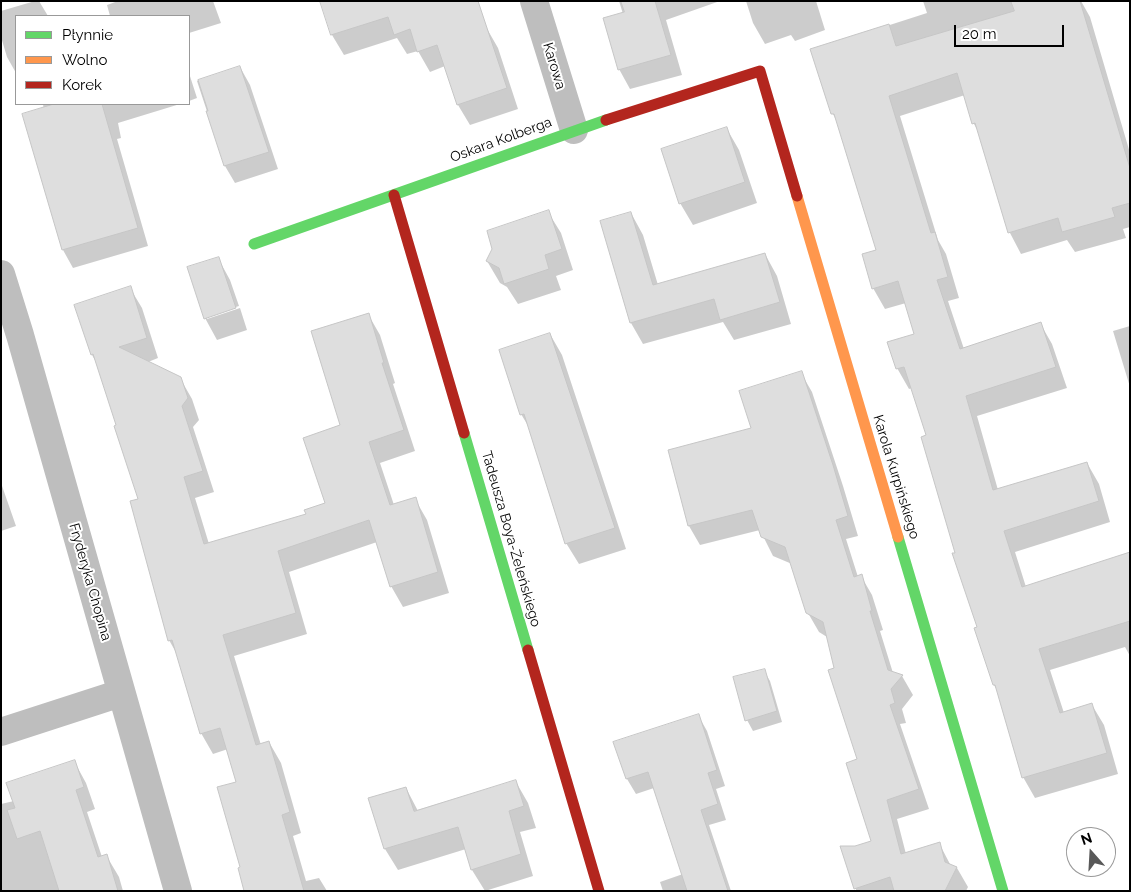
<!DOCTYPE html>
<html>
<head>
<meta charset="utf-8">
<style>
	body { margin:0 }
	#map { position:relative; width:1131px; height:892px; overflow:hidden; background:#fff; font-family:Raleway,sans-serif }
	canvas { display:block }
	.frame { position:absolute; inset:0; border:2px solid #000; pointer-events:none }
	.legend { position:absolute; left:15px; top:15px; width:175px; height:90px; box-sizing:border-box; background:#fff; border:1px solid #999; margin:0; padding:6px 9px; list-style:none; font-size:15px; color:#000 }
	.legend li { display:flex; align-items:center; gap:10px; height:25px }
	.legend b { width:25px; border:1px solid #999 }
	.north { position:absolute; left:1066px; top:827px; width:50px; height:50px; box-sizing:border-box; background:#fff; border:1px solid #999; border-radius:50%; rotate:341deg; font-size:14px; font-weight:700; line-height:20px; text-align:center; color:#000 }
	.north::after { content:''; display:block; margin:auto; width:18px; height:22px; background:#595959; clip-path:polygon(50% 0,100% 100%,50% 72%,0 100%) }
	.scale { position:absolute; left:954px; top:25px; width:110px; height:22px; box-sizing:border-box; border:2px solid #000; border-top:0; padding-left:6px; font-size:15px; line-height:18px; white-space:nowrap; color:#000; -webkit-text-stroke:4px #fff; paint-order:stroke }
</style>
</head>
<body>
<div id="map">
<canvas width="1131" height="892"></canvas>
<div class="frame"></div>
<ul class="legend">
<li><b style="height:6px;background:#63d668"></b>Płynnie</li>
<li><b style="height:6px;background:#ff974d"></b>Wolno</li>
<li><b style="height:6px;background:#b3261e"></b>Korek</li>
</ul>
<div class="north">N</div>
<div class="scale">20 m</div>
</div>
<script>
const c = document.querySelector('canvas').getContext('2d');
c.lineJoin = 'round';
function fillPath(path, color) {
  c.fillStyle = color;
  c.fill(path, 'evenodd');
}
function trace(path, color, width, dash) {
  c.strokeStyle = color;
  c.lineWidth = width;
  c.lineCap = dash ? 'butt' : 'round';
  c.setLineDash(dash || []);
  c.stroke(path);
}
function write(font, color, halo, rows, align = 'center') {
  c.font = font + ' Raleway,sans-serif';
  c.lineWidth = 4;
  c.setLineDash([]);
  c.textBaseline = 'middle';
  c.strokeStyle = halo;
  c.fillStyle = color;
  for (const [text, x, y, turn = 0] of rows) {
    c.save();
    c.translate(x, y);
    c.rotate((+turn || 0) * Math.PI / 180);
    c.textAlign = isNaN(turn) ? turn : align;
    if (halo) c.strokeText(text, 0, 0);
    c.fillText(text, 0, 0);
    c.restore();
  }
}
fillPath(new Path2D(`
	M35,1h4l9,15h-32v57l-9,-16 -6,-20v-26z
	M118,1h95l8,22 -32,10v-17h-79l-3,-11z
	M321,1l165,26 12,21 20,61 -48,16 -12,-20 -13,-39 -15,6 -12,-21 -11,3 -10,-16 -53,17 -12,-20z
	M619,1h101l-54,19 16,55 -52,14 -11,-20 4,-55z
	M746,1h70l9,29 -30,11 -4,-6 -26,9 -12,-21z
	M923,1h158l9,16 40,136v74l-7,2 3,9 -51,14 -8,-12 -46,14 -11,-21 -30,-98 -6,-11 -9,-29 -65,21 38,124 8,14 13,44 -11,3 16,48 76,-26 12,21 15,44 -90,28 21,74 89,-27 12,21 11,38 -95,30 11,35 104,-34v103l-5,-9 -75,23 14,43 28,-8 12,20 14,49 -83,24 -12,-21 -25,-85 -4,-7 -15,-57 -23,-74 -28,-118 -16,-48 -3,1 -12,-21 18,-33 -9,-32 -21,6 -12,-21 5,-38 -40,-126 -5,-10 -21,-64 115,-37z
	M240,67l10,18 28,84 -43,14 -10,-17 -28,-85z
	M189,73l8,25 -8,3z
	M43,104h137l-62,19 3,15 -4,1 31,107 -75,22 -10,-18z
	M727,129l12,21 18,53 -64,22 -13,-22z
	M548,212l13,21 12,37 -17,6 5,14 -43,14 -11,-17 -7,-4 -13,-22 7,-12z
	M631,213l12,22 15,50 107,-31 12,22 14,48 -57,16 -11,-18 -80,22 -12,-21 -30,-101z
	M218,258l12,22 9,26 -32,10v3l33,-11 7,22 -30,10 -12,-22z
	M130,288l12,20 16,50 -10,4 32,16 12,21 7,21 -6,7 21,65 -19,6 14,46 98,-29 19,-11 15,-78 27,-112 12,21 15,48 -2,1 22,67 -35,12 14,42 21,-6 12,21 22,73 -46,14 -12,-21 -14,-44 -88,30 18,62 -73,22 27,89 8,-3 12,21 20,70 -8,3 13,45 13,-3 8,13h-81l-4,-23 -4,-86 -10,-33 -15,5 -12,-21 -23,-77 -9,-16 -29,-140 -41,-133 -7,-12z
	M1130,326v61l-17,-56z
	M550,334l12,21 64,194 -47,15 -13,-21 -36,-114 -9,-15z
	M801,373l11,19 31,94 15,50 -12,3 12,38 3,-1 11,19 11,35 -3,1 13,42 9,3 11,19 -11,14 4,14 -6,1 29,85 -32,10 9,35 33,-11 12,23 6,2 11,19 -2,4h-110l-1,-44 18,-6 -14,-81 -32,-123 -8,-5 -11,-19 -16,-49 -19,-8 -13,-26 -60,15 -11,-19 64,-97z
	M1,483l15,43 -15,5z
	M764,671l6,10 12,41 -29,9 -6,-11z
	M698,715l9,16 18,55 -9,3 10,31 -17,5 22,66h-68l-3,-9 23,-8 -29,-86 -18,6 -9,-15 -12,-36z
	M74,761l12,22 9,26 -8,3 15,45 4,-2 13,22 4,14h-122v-87l13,-3z
	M516,782l12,21 8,25 -16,4 13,44 -48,15 -13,-21 -6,-21 -68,21 -13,-21 -15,-50 36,-11 12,23z`), '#0003');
const building = new Path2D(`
	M320,1h158l29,87 -50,17 -20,-60 -20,7 -7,-23 -16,6 -6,-18 -57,18z
	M621,1h34l16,54 -53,15 -15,-52 21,-6z
	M1011,1h69l50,167v35l-18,5 3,9 -53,15 -4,-14 -50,15 -33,-110 -3,1 -15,-51 -68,23 42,137 4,-1 13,45 -11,3 23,69 81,-27 15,45 -90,29 27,94 94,-28 12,39 -95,30 18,56 108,-35v69l-91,28 21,64 32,-10 15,50 -85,25 -27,-93h-2l-19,-57 3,-1 -25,-74h3l-34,-116 5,-2 -22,-68 -8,2 -9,-27 27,-8 -16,-53 -26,8 -10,-35 14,-4 -42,-136h-3l-21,-65 79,-25 7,22 118,-35z
	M240,66l29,86 -45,14 -18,-55h2l-10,-31z
	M54,104h48l36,124 -76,22 -40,-136z
	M727,127l18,55 -66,22 -18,-55z
	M549,210l13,39 -17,6 4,14 -45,15 -5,-16 -13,-7 6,-12 -5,-18z
	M631,212l22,73 112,-32 15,49 -60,18 -6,-21 -84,24 -30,-102z
	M219,257l17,51 -32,11 -17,-52z
	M131,286l16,52 -28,9 62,30 7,21 -6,8 21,65 -19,6 20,67 102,-30 -2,-4 21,-7 -22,-65 37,-13 -29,-94 58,-18 15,50h-2l22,67 -35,12 21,63 26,-8 22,75 -48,15 -21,-67 -91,31 18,62 -73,22 33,110 13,-4 21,71 -8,3 22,76h-60l-6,-23 2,-1 -23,-80 19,-5 -16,-54 -20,6 -28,-94 -4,1 -38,-140 8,-2 -24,-73 2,-1 -23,-71 -2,1 -17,-50z
	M550,333l65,195 -50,16 -41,-130 -4,1 -21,-65z
	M802,371l31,94 15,51 -12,4 18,57 8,-3 10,37h-2l18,59 15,5 -12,14 4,14 -5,2 29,84 -32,11 14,54 39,-12 5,20 12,5 -12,24h-51l-4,-14 -36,12 -14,-43h15l16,-5 -25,-78 11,-4 -29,-89 6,-2 -11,-46 -17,-9 -21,-66 -24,-10 -9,-27 -64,16 -20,-76 83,-22 -12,-37z
	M765,669l12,42 -32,10 -12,-44z
	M699,714l18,56 -9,3 10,31 -17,6 27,81h-41l-39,-119 -22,7 -13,-37z
	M75,760l9,27 -8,3 22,67 9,-3 11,37h-59l-19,-60 -23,8 -10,-29 8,-2 -9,-25z
	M516,780l8,26 -15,5 12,43 -50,16 -13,-43 -74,22 -16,-51 38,-11 8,24z`);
fillPath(building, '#dedede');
trace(building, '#c6c6c6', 1);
trace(new Path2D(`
	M534,1l40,129
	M1,274l19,61 158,556
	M1,732l120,-39`), '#bebebe', 28);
trace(new Path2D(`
	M254,244l352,-124
	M464,433l64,217
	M898,537l105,354`), '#63d668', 11);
trace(new Path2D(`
	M797,196l101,341`), '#ff974d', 11);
trace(new Path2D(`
	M606,120l154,-49 37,125
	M394,195l70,238
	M528,650l71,241`), '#b3261e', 11);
write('14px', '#000', '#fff', [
	["Karowa",554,66,73],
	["Oskara Kolberga",501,140,-20],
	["Karola Kurpińskiego",896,477,73],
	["Tadeusza Boya-Żeleńskiego",511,539,74],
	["Fryderyka Chopina",90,582,74]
]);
</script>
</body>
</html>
